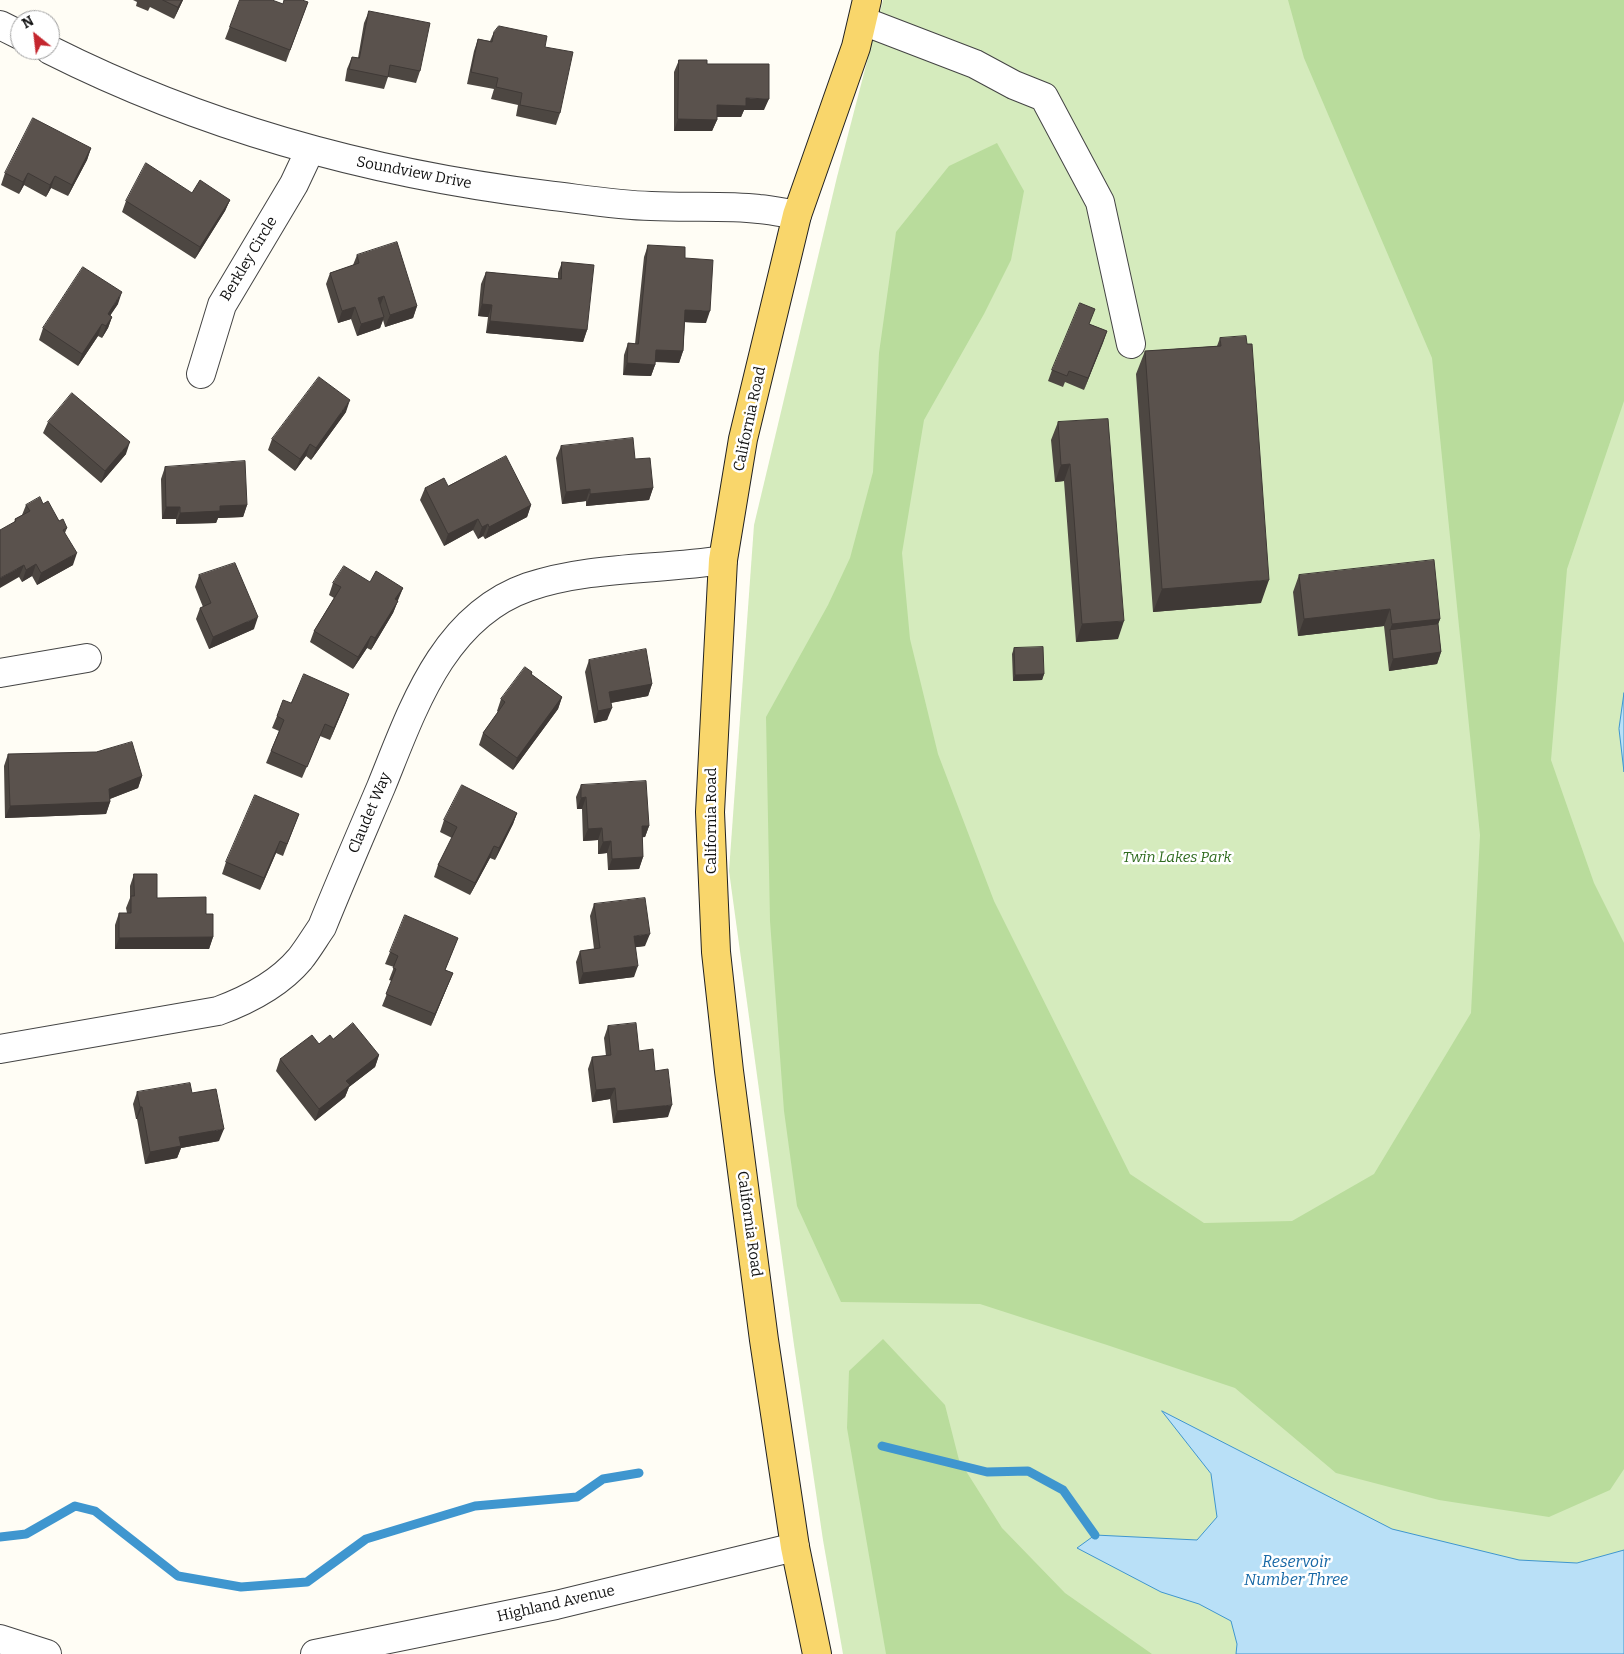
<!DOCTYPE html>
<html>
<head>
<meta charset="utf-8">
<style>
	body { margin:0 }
	#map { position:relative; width:1624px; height:1654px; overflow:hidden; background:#fffdf5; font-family:Bitter,serif }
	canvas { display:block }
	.north { position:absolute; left:10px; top:10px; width:50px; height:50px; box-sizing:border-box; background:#fff; border:1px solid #a0a0a0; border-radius:50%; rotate:331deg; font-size:14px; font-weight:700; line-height:20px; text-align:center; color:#111 }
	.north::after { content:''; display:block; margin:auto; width:18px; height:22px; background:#c4262e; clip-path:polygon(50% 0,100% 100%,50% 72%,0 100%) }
</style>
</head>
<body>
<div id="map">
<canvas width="1624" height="1654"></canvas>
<div class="north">N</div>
</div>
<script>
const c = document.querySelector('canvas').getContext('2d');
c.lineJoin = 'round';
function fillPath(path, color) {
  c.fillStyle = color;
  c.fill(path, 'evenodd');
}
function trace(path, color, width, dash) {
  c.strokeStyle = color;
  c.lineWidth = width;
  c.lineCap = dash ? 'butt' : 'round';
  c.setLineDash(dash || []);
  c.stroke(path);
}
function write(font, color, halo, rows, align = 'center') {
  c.font = font + ' Bitter,serif';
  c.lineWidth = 5;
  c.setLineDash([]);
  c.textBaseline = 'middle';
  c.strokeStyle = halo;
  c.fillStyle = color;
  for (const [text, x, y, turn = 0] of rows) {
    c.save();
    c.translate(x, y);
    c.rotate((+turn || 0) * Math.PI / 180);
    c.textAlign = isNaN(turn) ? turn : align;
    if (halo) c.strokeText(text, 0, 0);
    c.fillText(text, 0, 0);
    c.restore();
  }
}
fillPath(new Path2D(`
	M883,0h741v1654h-781l-20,-114 -29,-195 -65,-474 25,-346 83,-348z`), '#d5ebbd');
fillPath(new Path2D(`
	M1288,0h336v401l-57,168 -16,191 43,123 30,60v526l-14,21 -61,27 -110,-17 -103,-27 -101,-85 -128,-43 -127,-41 -139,-2 -44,-96 -13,-95 -14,-190 -4,-204 62,-112 22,-47 23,-86 6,-119 17,-121 53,-66 48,-23 27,48 -13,69 -27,54 -60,106 -22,133 8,86 28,115 56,147 136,273 74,49 88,-2 82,-47 97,-161 9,-178 -48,-477 -128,-300z
	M883,1339l62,66 14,55 43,68 63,65 87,61h-266l-39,-226 2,-57z`), '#b9dc9c');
const water = new Path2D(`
	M1624,693v79l-5,-43z
	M1162,1411l230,118 127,31 58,3 47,-13v104h-388l1,-10 -6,-23 -32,-17 -38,-12 -84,-44 18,-13 102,5 20,-23 -6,-43z`);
fillPath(water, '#b9e0f7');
trace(water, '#3f96cf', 1);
trace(new Path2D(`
	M882,1446l105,26 41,-1 35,19 32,45
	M0,1537l26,-3 49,-28 20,5 83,65 63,11 66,-5 59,-43 109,-33 102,-9 26,-18 36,-6`), '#3f96cf', 9);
const minor = new Path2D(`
	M863,21l112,43 39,21 30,12 56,105 31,142
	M0,25l20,10
	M50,50c155,78 325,124 496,145 35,4 70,10 105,11 36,2 72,-1 108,3 13,1 26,4 38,6
	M201,374l21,-69 72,-121 16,-34
	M0,673l87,-15
	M0,1049l218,-38c30,-11 61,-27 82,-52 8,-10 15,-22 22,-32 19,-47 39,-93 59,-140 31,-76 61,-170 147,-200 62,-21 131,-17 195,-27
	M0,1639l47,15
	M315,1654l241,-49 239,-58`);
const major = new Path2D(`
	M817,1654l-22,-107 -31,-207 -35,-269 -13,-119 -6,-140 13,-252 20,-121 54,-224 59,-168 11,-47`);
trace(minor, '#444', 30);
trace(major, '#222', 30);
trace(minor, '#fff', 28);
trace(major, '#f9d66b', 28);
fillPath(new Path2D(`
	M133,0h50l-9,19 -24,-12 -2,4 -12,-5 1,-4z
	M240,0l43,4 25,-2 -22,60 -61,-23z
	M369,11l51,60 -4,12 -28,-6 -4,12 -39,-8 2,-12 5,-12 6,1 6,-35z
	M494,32l51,15 15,66 -4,12 -40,-9 2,-11 -27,-6 3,-10 -27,-5 7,-33 4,-12 12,2z
	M679,60l28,4 57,46h-20l-3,7h-24v3l-5,11h-38v-59z
	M91,148l-4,12 -19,36 -17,-8 -5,9 -22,-12 -5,9 -18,-9 4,-12z
	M192,193l38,7 -5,11 -30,48 -73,-47 4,-11z
	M648,245l37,13 21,65 -21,-1 -2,29 -4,12 -24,-1v3l-4,11 -28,-1 1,-20 4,-12 7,1 9,-87z
	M357,255l60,51 -4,12 -28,9 -2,-7 -3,8 -23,8 -6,-17 -13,4 -12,-39 4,-11 23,-8z
	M562,262l25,68 -4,12 -97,-9 2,-16 -10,-1 3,-32 5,-12 72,7v-6z
	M118,304l-8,11 2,2 -4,11 -6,10 -4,-2 -20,30 -39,-26 4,-12z
	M1089,324l18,7 -23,59 -19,-8 -2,5 -15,-6 4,-11z
	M1220,338l41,265 -108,9 -17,-238 9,-23 72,-5z
	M346,412l-35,48 -5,-4 -11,15 -27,-21 4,-11z
	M1108,419l10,220 -42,3 -12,-161 -9,1 -4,-42 7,-18z
	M48,422l78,32 -25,29 -58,-50z
	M561,446l74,13 18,29 -4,12 -63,6v-5l-24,3 -6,-46z
	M165,467l82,38 -4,12 -25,1 -2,5 -40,1v-5h-14l-1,-40z
	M448,486l83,19 -4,12 -42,22 -2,-3 -5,3 -5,-9 -29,16 -24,-46 5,-12z
	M43,504l16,17 8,7 -2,5 8,32 -36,20 -5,-9 -10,6 -3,-5 -5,-54 1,-4 7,-4 4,-10z
	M199,575l55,54 -45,20 -13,-30 4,-11 3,-1 -8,-20z
	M1299,575l141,44 -2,5 3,28 -4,12 -48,7 -5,-45 -86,10 -5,-44z
	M370,582l33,6 -10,25 -22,37 -4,-2 -14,21 -43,-27 4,-11 20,-33 -5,-3 4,-12z
	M1014,648l30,26 -2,6 -29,1 -1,-27z
	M589,660l63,24 -4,12 -37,7 -4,17 -13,3 -9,-51z
	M532,672v3l30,22 -4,12 -45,61 -34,-25 4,-12 15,-21 -1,-1 4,-12z
	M349,694l-19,46 -10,-4 -18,42 -36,-15 13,-32 -7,-3 5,-12 14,-13z
	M8,754l134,22 -4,12 -28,11v3l-4,12 -101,4 -1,-52z
	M581,785l68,41 -4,11h-3l1,20 -4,12 -31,1 -1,-17 -9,1v-14l-15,1 -1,-32h-5l-1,-12z
	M517,813l-4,11 -18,36 -5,-2 -20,37 -36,-18 4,-12 14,-27 -12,-6 4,-12z
	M299,814l-16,42 -7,-3 -16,37 -38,-16 4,-12z
	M134,874l23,24 49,16 7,23 -4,12h-94v-24l4,-12h8l-1,-5 4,-10v-12z
	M594,904l51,42 -9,1 -2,30 -55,7 -3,-22 4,-11 14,-2 -4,-33z
	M458,938l-13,32 8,3 -22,53 -49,-20 10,-25 -3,-1 5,-13 -9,-3 5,-12z
	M608,1026l31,25 16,20 13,46 -55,6 -3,-24 -18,3 -4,-33 4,-12 14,-1 -2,-18z
	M333,1039l46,16 -4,12 -26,20 -4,10 -30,24 -39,-50 4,-12 39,-15z
	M137,1092l55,1 27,48 -38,7 -4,10 -32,6 -8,-45h-1l-3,-15z`), '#4d4742');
fillPath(new Path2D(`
	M182,0h1l-9,19 4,-12z
	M746,98l23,1 -5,11h-20l-3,7h-29l5,-12z
	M678,119l39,1 -5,11h-38z
	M91,148l-4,12 -19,36 4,-11z
	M28,173l-4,12 -5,9 4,-12z
	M55,176l-4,12 -5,9 4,-12z
	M230,200l-5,11 -30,48 5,-12z
	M122,292l-4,12 -14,21 4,-11z
	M384,296l-5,12 -1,-10z
	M482,304l10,1 -4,12 -10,-1z
	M417,306l-4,12 -28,9 5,-12z
	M355,307l-4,12 -13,4 4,-12z
	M685,310l25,1 -4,12 -25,-1z
	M112,317l-4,11 -6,10 4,-12z
	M384,317l-4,11 -23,8 4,-12z
	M490,321l97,9 -4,12 -97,-9z
	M102,324l-4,12 -20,30 4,-12z
	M1107,331l-4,12 -19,47 4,-12z
	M656,350l27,1 -4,12 -28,-2z
	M627,363l28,2 -4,11 -28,-1z
	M350,400l-4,12 -35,48 5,-12z
	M130,442l-4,12 -25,29 4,-12z
	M310,444l-4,12 -11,15 5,-12z
	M1070,464l-6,17 -9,1 6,-17z
	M653,488l-4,12 -63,6 4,-12z
	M590,489l-4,12 -24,3 4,-12z
	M247,505l-4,12 -25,1 -2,5 -40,1 4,-11 40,-7z
	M531,505l-4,12 -42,22 4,-12z
	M166,507h14l-4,12h-14z
	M478,519l-5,11 -29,16 4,-12z
	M488,524l-5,12 -5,3 4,-12z
	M77,553l-4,12 -36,20 4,-12z
	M36,564l-4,12 -10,6 4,-12z
	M24,565l-5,12 -19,11v-10z
	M1269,580l-8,23 -108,9 9,-23z
	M403,588l-5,11 -7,12 4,-12z
	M398,601l-5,12 -22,37 4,-12z
	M1390,609l-6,17 -86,10 6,-17z
	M258,617l-4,12 -45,20 4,-12z
	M1440,619l-6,17 -44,-6 2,-6z
	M1124,621l-6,18 -42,3 6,-18z
	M371,636l-4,12 -14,21 5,-12z
	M1441,652l-4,12 -48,7 4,-12z
	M1044,674l-2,6 -29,1 2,-6z
	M652,684l-4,12 -44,8 5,-12z
	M349,694l-4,11 -15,35 4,-12z
	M562,697l-4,12 -45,61 4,-12z
	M612,708l-5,12 -13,3 4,-12z
	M142,776l-4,12 -34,13 5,-12z
	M586,797l-4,12h-5l4,-11z
	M110,802l-4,12 -101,4 5,-12z
	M517,813l-4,11 -18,36 4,-12z
	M642,826h7l-4,11 -8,1z
	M602,828l-4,12 -15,1 5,-12z
	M280,841l-4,12 -16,37 4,-12z
	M611,841l-4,12 -9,1 5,-12z
	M494,846l-4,12 -20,37 5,-12z
	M643,857l-4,12 -31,1 4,-11z
	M650,934l-5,12 -15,2 4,-12z
	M213,937l-4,12h-94l4,-11z
	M638,966l-4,11 -55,7 4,-11z
	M453,973l-5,12 -17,41 4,-12z
	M379,1055l-4,12 -26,20 -4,10 -30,24 4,-12 27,-28z
	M615,1088l-5,11 -18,3 4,-12z
	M672,1105l-4,12 -55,6 4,-12z
	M140,1107h2l-5,12h-1z
	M224,1129l-5,12 -38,7 -4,10 -32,6 5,-12 29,-15z`), '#3f3936');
const building = new Path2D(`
	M163,0h19l-4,7z
	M240,0h32l11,4 1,-4h18l6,2 -18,48 -60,-23z
	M369,11l61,12 -10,48 -30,-6 -2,12 -39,-8 3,-12 7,1z
	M499,26l48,10 -2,11 28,5 -13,61 -40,-8 2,-12 -26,-6 2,-9 -27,-6 7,-33 14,3 2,-10z
	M679,60h28v4h62v35l-23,-1v8l-29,-1v15l-39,-1z
	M33,118l58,30 -19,37 -17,-9 -5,9 -22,-12 -5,9 -18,-9z
	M146,163l46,30 8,-13 30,20 -30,47 -74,-46z
	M397,242l20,64 -27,9 -6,-19 -6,2 6,19 -23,7 -6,-17 -13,4 -12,-38 29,-10 -2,-8z
	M648,245l37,2v11l28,2 -3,51 -25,-1 -2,41 -27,-1 -1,15 -28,-2 1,-20 10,1z
	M562,262l32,3 -7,65 -97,-9 2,-16 -10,-1 4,-32 75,7z
	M83,267l39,25 -14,22 4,3 -6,9 -4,-2 -20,30 -39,-26z
	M1080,303l15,6 -6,15 18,7 -19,47 -19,-7 -2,5 -15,-6z
	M1246,336l1,8h5l17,236 -107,9 -17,-238 76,-5 -1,-8z
	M319,377l31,23 -34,48 -6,-4 -10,15 -28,-20z
	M72,393l58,49 -25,29 -57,-49z
	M1108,419l16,202 -42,3 -12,-160 -9,1 -3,-43z
	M633,438l2,21 15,-1 3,30 -63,6v-5l-24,3 -5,-46z
	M506,456l25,49 -42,22 -1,-3 -6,3 -4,-8 -30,15 -23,-46 19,-10 4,8z
	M245,461l2,44 -27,1v5l-40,2v-6h-14l-1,-40z
	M40,497l3,7 5,-3 11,20 4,-2 4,9 -4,2 14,23 -36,20 -5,-9 -10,6 -2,-5 -24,13v-48l16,-9 -1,-2 15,-8 -4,-6z
	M1434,560l6,59 -48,5 -2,-15 -86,10 -5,-44z
	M235,563l23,54 -45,20 -13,-29 11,-5 -12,-28z
	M344,566l26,16 6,-11 27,17 -8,11 3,2 -23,37 -4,-2 -13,21 -44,-26 27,-44 -8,-4z
	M1438,624l3,28 -48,7 -3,-29z
	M1043,647l1,27 -29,1 -1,-27z
	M646,649l6,35 -43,8 3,16 -14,3 -9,-51z
	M525,667l7,5 -1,2 31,23 -45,61 -34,-25 22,-31 -4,-3z
	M304,674l45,20 -15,34 -9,-4 -18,43 -36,-16 13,-31 -7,-4 6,-16 8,3z
	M132,742l10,34 -33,13 1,13 -100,4 -2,-52 88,-2z
	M646,781l3,45h-7l1,31 -31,2 -1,-18 -8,1 -1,-14 -14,1 -2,-32 -5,1v-13z
	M462,785l55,28 -18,35 -5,-2 -19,37 -37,-18 19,-38 -13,-7z
	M255,795l44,19 -12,30 -7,-3 -16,37 -38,-16z
	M134,874h23v24l49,-1v17h7v23l-94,1v-25h12v-17h3z
	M645,898l5,36 -16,2 4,30 -55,7 -3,-22 20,-3 -6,-44z
	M405,915l53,23 -13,32 8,3 -18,41 -49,-20 10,-25 -3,-1 5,-12 -8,-4z
	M353,1023l26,32 -33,26 4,4 -31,24 -39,-50 32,-24 7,9 11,-9 3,4z
	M636,1023l3,28 14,-2 2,22 13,-2 4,36 -55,6 -2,-23 -19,2 -4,-33 19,-2 -3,-29z
	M190,1083l2,10 24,-4 8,40 -45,8 2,9 -31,6 -8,-45h-2l-3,-15z`);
fillPath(building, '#5a524d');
trace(building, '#3f3936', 1);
write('15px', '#111', '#fff', [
	["Soundview Drive",414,173,11],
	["Berkley Circle",249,259,-59],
	["California Road",750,419,-78],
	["Claudet Way",370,813,-67],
	["California Road",712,821,-90],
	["California Road",749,1224,82],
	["Highland Avenue",556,1604,-13]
]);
write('italic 15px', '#2f6b1f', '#fff', [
	["Twin Lakes Park",1177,858]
]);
write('italic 16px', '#1768a6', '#fff', [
	["Reservoir",1296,1563],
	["Number Three",1296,1581]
]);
</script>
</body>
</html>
